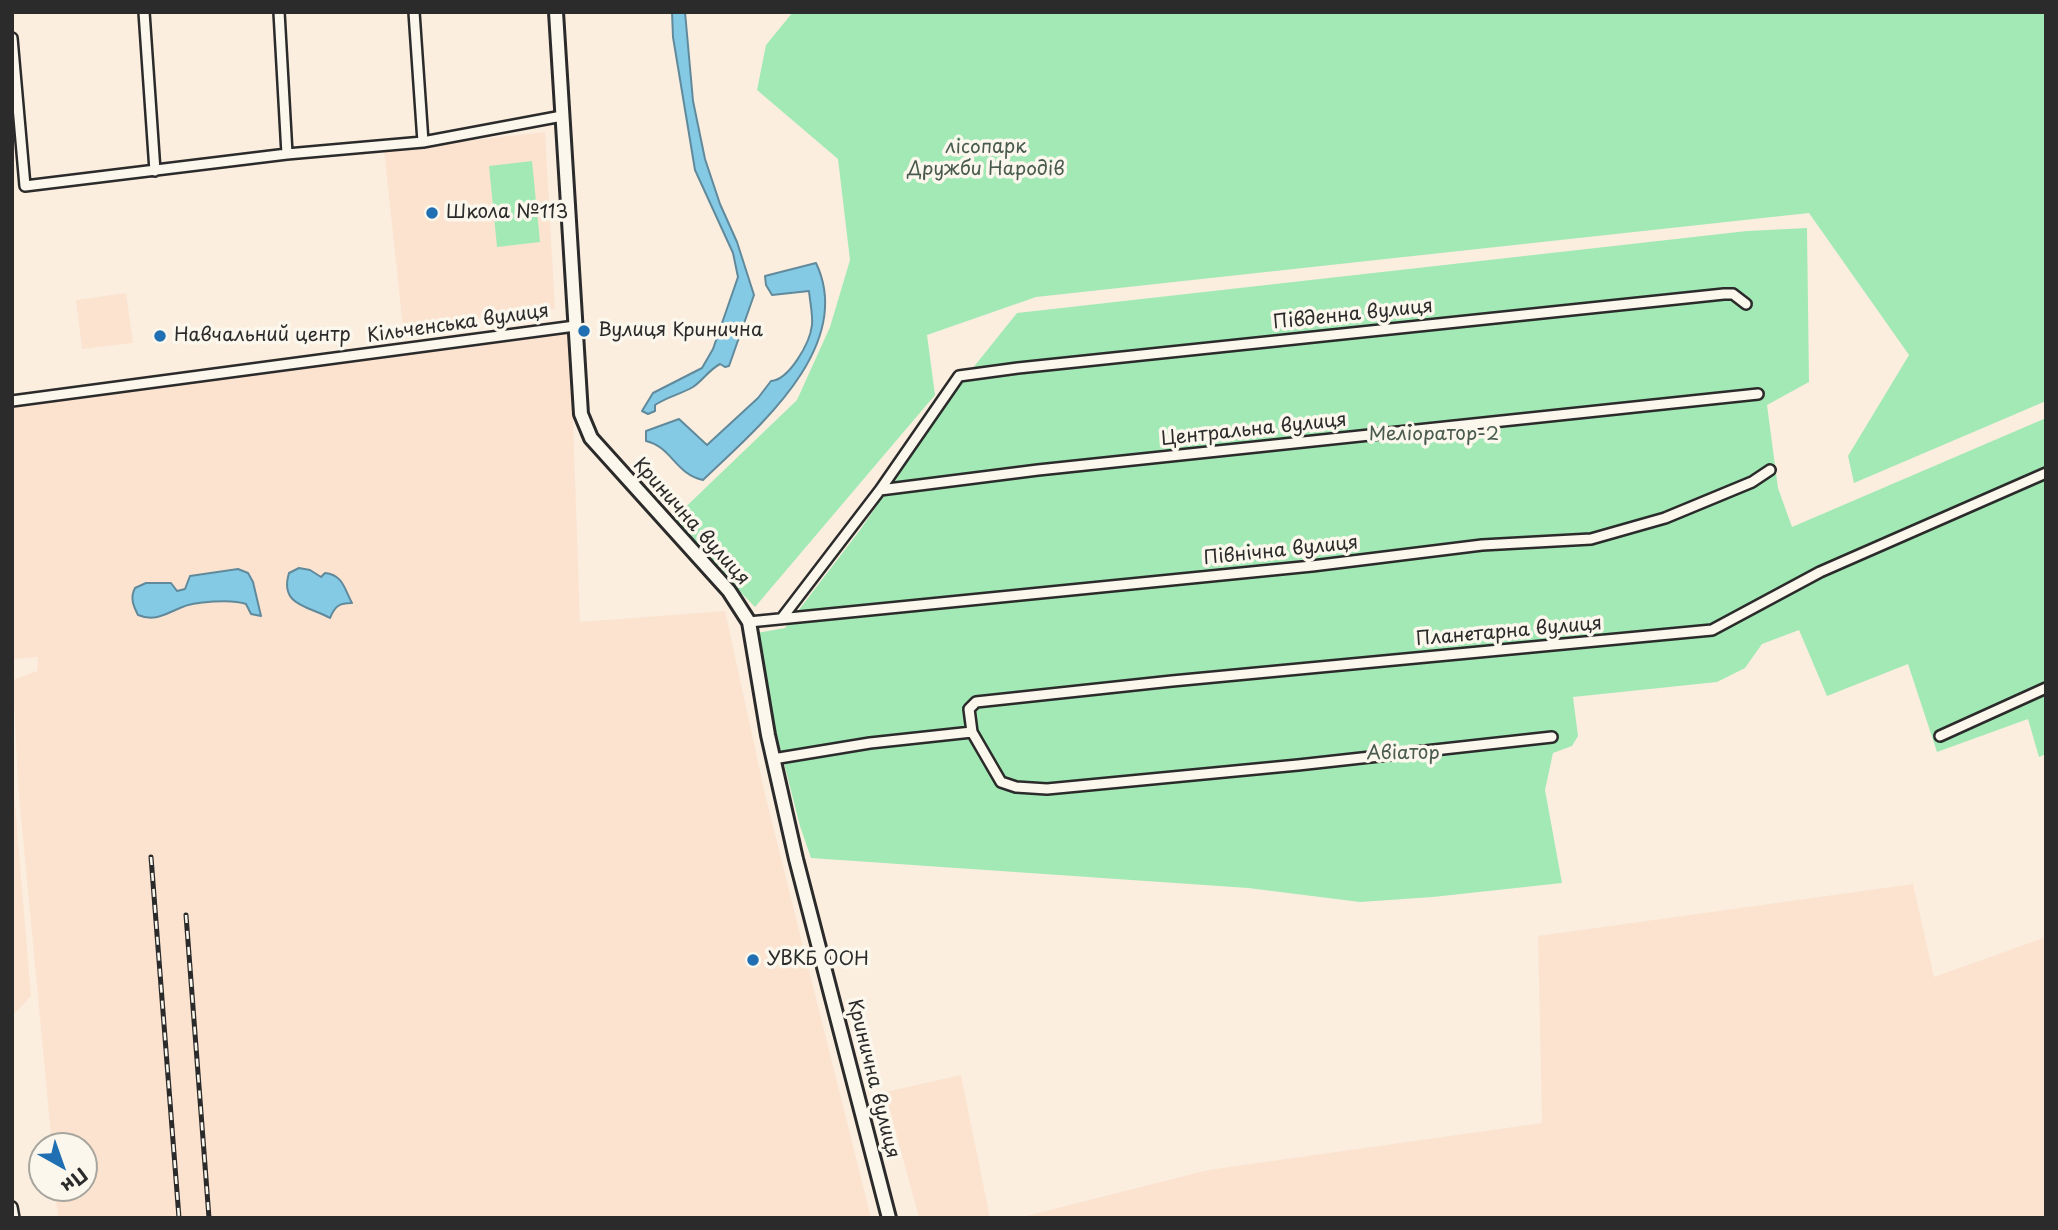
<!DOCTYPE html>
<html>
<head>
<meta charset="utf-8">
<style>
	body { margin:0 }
	#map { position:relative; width:2058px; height:1230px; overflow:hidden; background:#fbeedf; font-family:"Playpen Sans",sans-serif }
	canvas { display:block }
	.frame { position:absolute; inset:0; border:14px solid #2b2b2b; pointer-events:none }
	.north { position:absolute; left:28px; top:1132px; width:70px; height:70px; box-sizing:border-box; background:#fbf7ec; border:2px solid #a8a59f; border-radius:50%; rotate:140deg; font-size:19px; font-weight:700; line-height:28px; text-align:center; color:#2b2b2b }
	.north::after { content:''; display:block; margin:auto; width:24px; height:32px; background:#1f6fb2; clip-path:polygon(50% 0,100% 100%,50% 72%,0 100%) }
</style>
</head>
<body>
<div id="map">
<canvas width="2058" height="1230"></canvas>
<div class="frame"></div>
<div class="north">Пн</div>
</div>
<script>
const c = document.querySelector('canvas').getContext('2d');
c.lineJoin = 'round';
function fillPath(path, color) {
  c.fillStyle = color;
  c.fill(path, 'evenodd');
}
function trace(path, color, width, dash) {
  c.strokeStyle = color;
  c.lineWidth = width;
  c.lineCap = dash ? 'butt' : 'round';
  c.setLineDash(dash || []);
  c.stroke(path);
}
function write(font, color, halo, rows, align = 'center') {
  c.font = font + ' "Playpen Sans",sans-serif';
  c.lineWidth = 7;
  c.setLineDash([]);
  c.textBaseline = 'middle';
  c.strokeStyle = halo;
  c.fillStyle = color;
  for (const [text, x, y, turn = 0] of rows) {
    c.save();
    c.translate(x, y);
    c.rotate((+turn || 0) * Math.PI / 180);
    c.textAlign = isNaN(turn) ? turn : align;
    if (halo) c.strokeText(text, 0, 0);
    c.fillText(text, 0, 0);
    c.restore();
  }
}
fillPath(new Path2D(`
	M545,132l10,177 -152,19 -19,-178z
	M126,293l7,50 -51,6 -6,-49z
	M570,333l10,289 145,-11 41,187 105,420h-813l-3,-30h29v-42h-32l-34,-361 -5,-105 24,-9 1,-14 -26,2v-252z
	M12,768l19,228 -19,20z
	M1913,884l21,93 112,-40v281h-1020v-2l182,-46 334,-47 -4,-187z
	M961,1075l29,143h-71l-34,-126z`), '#fbe3d0');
fillPath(new Path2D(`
	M793,12h1253v389l-192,82 -6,-27 61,-101 -100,-142 -773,84 -109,38 8,60 -180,212 -84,-86 126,-121 33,-73 20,-67 -12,-101 -81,-69 9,-45z
	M532,161l8,81 -43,5 -8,-81z
	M1807,228l2,154 -42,23 11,83 14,39 254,-109v336l-7,3 -11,-38 -91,33 -29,-88 -81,32 -28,-66 -37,14 -17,24 -28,14 -144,15 5,39 -6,10 -19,7 -8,37 17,93 -129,14 -73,5 -112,-14 -437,-30 -11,-32 -49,-192 34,-6 75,-98 100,-146 57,-71 730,-82z`), '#a3e9b5');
const water = new Path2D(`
	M672,12h13l8,89 12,58 15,45 17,38 17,53 -25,71 -4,1 -5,-3c-11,6 -17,16 -27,23 -12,7 -26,10 -38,18v6l-7,3 -6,-3 11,-18 49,-25 11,-19 25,-72 -5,-24 -38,-83 -22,-133z
	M816,263c40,84 -60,166 -113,217 -28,-6 -31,-33 -57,-39v-10l33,-12 28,26 51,-47 13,-17c18,-1 39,-38 41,-56 1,-10 -2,-23 -3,-34l-37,4 -6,-10 -1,-9z
	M299,568l11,2 11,7 4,-4c18,2 19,15 27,30 -13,0 -17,3 -22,15 -21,-12 -51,-12 -41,-45z
	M238,569l10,4 5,9 8,34 -10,-2 -5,-10c-13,-5 -52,-3 -66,4 -15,6 -25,14 -42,7 -5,-10 -8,-17 -3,-27l11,-5h25l6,8 8,-2 5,-13z`);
fillPath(water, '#84cae5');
trace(water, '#608a9b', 2);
const street = new Path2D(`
	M144,12l11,159
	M279,12l8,142
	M414,12l9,130
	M12,38l13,148 262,-32 136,-12 139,-26
	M12,401l563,-75
	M880,490l158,-20 720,-76
	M782,618l98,-128 79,-114 59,-8 706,-74h9l13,10
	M749,622l563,-56 170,-21 109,-6 74,-21 87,-36 18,-12
	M972,732l-3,-23 7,-7 196,-21 540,-51 108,-58 226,-99
	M1940,736l106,-48
	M773,759l97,-16 102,-11 29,50 15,5 31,2 251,-24 254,-28
	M12,1207l2,11`);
const secondary = new Path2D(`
	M556,12l25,402 10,24 138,153 20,31 19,113 28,124 93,359`);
trace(street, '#2b2b2b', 14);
trace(secondary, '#2b2b2b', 18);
trace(street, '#fbf7ec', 9);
trace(secondary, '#fbf7ec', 12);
const rail = new Path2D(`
	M151,857l28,361
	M186,915l23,303`);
trace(rail, '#2b2b2b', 5);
trace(rail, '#fbf7ec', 2.5, [8]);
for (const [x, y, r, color] of [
	[432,213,7,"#1f6fb2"],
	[584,331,7,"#1f6fb2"],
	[160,336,7,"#1f6fb2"],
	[753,960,7,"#1f6fb2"]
]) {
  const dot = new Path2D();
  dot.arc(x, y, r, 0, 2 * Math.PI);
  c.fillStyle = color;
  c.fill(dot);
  trace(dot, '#fbf7ec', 2.5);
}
write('19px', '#495a4e', '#fbf7ec', [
	["лісопарк",986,148],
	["Дружби Народів",986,170],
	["Меліоратор-2",1434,435],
	["Авіатор",1403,754]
]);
write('19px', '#2b2b2b', '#fbf7ec', [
	["Школа №113",446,213],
	["Вулиця Кринична",598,331],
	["Навчальний центр",174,336],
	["УВКБ ООН",767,960]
], 'left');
write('19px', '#2b2b2b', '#fbf7ec', [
	["Південна вулиця",1353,315,-6],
	["Кільченська вулиця",458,324,-8],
	["Центральна вулиця",1254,430,-6],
	["Кринична вулиця",691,522,48],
	["Північна вулиця",1281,551,-6],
	["Планетарна вулиця",1509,632,-5],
	["Кринична вулиця",873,1079,76]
]);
</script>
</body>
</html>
